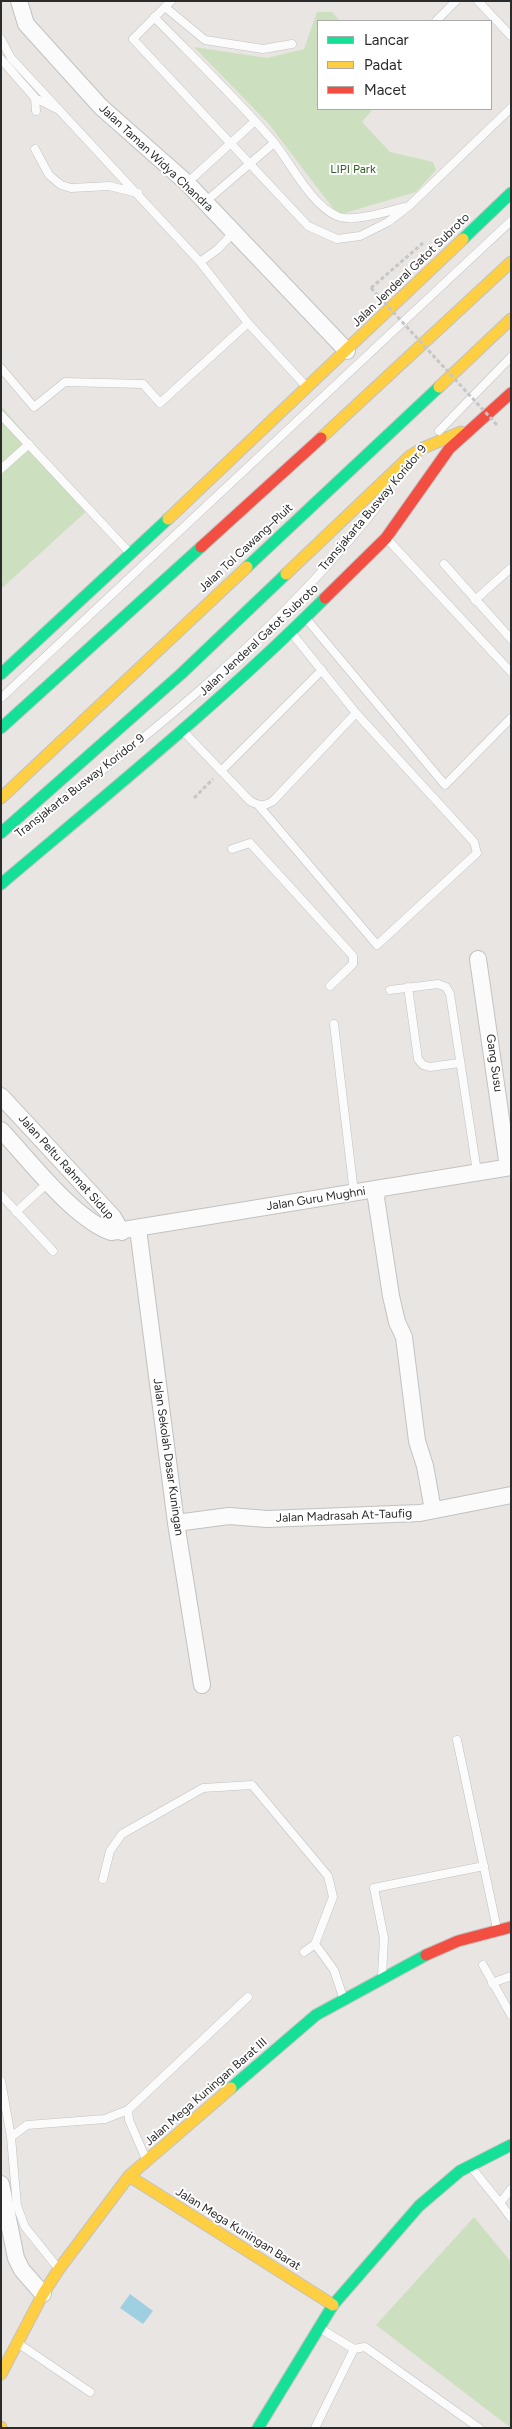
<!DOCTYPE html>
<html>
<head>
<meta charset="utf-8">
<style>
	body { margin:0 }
	#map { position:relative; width:512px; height:2429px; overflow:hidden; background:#e8e5e2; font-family:Figtree,sans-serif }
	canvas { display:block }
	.frame { position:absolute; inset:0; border:2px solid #2b2b2b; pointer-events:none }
	.legend { position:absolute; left:317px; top:20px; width:175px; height:90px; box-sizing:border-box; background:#fff; border:1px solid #aaa; margin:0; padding:6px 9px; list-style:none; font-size:15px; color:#2b2b2b }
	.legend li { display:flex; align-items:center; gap:10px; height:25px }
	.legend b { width:25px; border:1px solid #aaa }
</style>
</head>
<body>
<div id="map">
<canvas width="512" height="2429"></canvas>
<div class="frame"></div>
<ul class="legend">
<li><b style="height:6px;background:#16e098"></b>Lancar</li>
<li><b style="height:6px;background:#ffcf43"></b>Padat</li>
<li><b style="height:6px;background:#f24e42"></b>Macet</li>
</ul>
</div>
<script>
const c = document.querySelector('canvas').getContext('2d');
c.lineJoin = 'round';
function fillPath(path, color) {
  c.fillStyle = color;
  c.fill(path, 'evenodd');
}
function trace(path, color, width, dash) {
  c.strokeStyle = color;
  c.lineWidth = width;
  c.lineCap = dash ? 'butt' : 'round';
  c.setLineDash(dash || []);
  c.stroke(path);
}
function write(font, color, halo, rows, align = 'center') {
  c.font = font + ' Figtree,sans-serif';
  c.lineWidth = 4;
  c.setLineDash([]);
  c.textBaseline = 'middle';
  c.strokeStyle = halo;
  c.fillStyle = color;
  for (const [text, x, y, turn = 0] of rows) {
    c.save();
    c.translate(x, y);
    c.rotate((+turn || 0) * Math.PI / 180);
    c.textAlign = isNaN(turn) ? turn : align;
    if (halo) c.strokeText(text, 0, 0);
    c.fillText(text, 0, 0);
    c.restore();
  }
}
fillPath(new Path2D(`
	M317,12h15l8,9h-22v88h55l-11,13 28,30 43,10 3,8 -20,22 -78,23 -70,-92 -74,-76 73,11 37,-9z
	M1,406l89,102 -89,81z
	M474,2217l37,45v166l-135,-103z`), '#cce0bf');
fillPath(new Path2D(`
	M130,2294l23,17 -10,13 -23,-16z`), '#9ed0e1');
const lane = new Path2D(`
	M171,1l-38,38 175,187 29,13 23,-3 28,-14 21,-16 102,-98
	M478,1l33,35
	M165,7l40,33 58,9 29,-5
	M154,17c40,41 82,81 119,124 17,21 38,64 64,75 15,7 52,-5 67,-9
	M436,21l20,-20
	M1,39l10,19 189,204 48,61 56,61
	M1,59l34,39 22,11
	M35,98l1,13
	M35,149l14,26 12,10 10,3 38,-2 29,7
	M187,183l68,-62
	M205,202l69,-59
	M200,262l18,-13 16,-17
	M1,368l33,39 31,-25 78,2 17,19 88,-80
	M1,415l127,136
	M439,431l72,-74
	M1,469l28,-25
	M389,541l122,131
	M444,564l67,75
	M475,600l36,-32
	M309,622l136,163 66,-67
	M1,698l510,-477
	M184,732l66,69c9,5 14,6 23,0l83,-88 -62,-77
	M221,771l101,-101
	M259,806l118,139 100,-92 -3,-11 -118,-129
	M25,829c130,-96 258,-201 358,-330
	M232,849l18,-6 103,113v8l-23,22
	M408,987l10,72 5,6 7,2 29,-4
	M390,990l48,-6 8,3 4,7 27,178
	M334,1024l20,169
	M1,1195l52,56
	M16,1212l33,-30
	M457,1740l40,189
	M103,1879l7,-28 12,-17 81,-46 49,-3 76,91 5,21 -18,47 -11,8
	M315,1944l19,26 9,27
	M483,1965l28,50
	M382,1976l2,-38 -10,-50 110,-22
	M492,1983l19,-7
	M1,2081l10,56 6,69 8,21 33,41
	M11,2137l16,-12 78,-6 23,-9
	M146,2159l-17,-39 -1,-10 120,-113
	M471,2167l29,36
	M511,2189l-11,14 11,15
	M321,2329l33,20
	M19,2344l71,48
	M315,2428l39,-79 11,-2 114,81`);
const street = new Path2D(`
	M19,1l7,23 75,83 86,76 160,168
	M478,959l30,208
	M1,1096l112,121 9,15
	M1,1130c29,31 72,88 110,102l400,-65
	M378,1189l-2,9 15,98 6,26 7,15 13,104 8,25 8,44
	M138,1229l38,294 26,162
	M176,1523l53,-7 38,3 153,-6 91,-18
	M1,2184l15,74 6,12 21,24`);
const fast = new Path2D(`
	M463,239l48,-46
	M247,567l192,-180
	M1,674l167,-155
	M1,728l200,-181
	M1,833l180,-159 105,-100
	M1,884c110,-93 222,-184 324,-286
	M231,2088l85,-73 110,-60
	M258,2428l75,-123 86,-99 41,-35 51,-26`);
const slow = new Path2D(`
	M439,387l72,-68
	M321,438l190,-176
	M168,519l295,-280
	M286,574l124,-118 13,-8 38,-16
	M1,798l246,-231
	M129,2176l204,129
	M1,2374l42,-80 16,-25 70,-93 102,-88
	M1,2427v1`);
const jam = new Path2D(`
	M201,547l120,-109
	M325,598l61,-60 63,-89 62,-56
	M426,1955l32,-14 53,-14`);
trace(lane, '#c2c2c2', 9);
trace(street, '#c2c2c2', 18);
trace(fast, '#c2c2c2', 13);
trace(slow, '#c2c2c2', 13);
trace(jam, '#c2c2c2', 13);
trace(new Path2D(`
	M371,288l52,-45
	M194,798l19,-19`), '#c6c6c6', 3, [4, 2.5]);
trace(lane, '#fcfbfb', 8);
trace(street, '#fcfbfb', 16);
trace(fast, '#16e098', 11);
trace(slow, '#ffcf43', 11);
trace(jam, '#f24e42', 11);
trace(new Path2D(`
	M371,288l127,138`), '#c6c6c6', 3, [4, 2.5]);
write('12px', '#2b2b2b', '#fff', [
	["Jalan Taman Widya Chandra",156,158,43],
	["Jalan Jenderal Gatot Subroto",411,270,-44],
	["Transjakarta Busway Koridor 9",373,508,-50],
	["Jalan Tol Cawang–Pluit",246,548,-43],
	["Jalan Jenderal Gatot Subroto",259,640,-43],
	["Transjakarta Busway Koridor 9",80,786,-38],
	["Gang Susu",494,1063,82],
	["Jalan Peltu Rahmat Sidup",66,1167,48],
	["Jalan Guru Mughni",316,1199,-9],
	["Jalan Sekolah Dasar Kuningan",168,1457,82],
	["Jalan Madrasah At-Taufig",344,1516,-2],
	["Jalan Mega Kuningan Barat III",206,2092,-41],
	["Jalan Mega Kuningan Barat",238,2229,32]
]);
write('12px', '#306023', '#fff', [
	["LIPI Park",353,169]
]);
</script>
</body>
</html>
